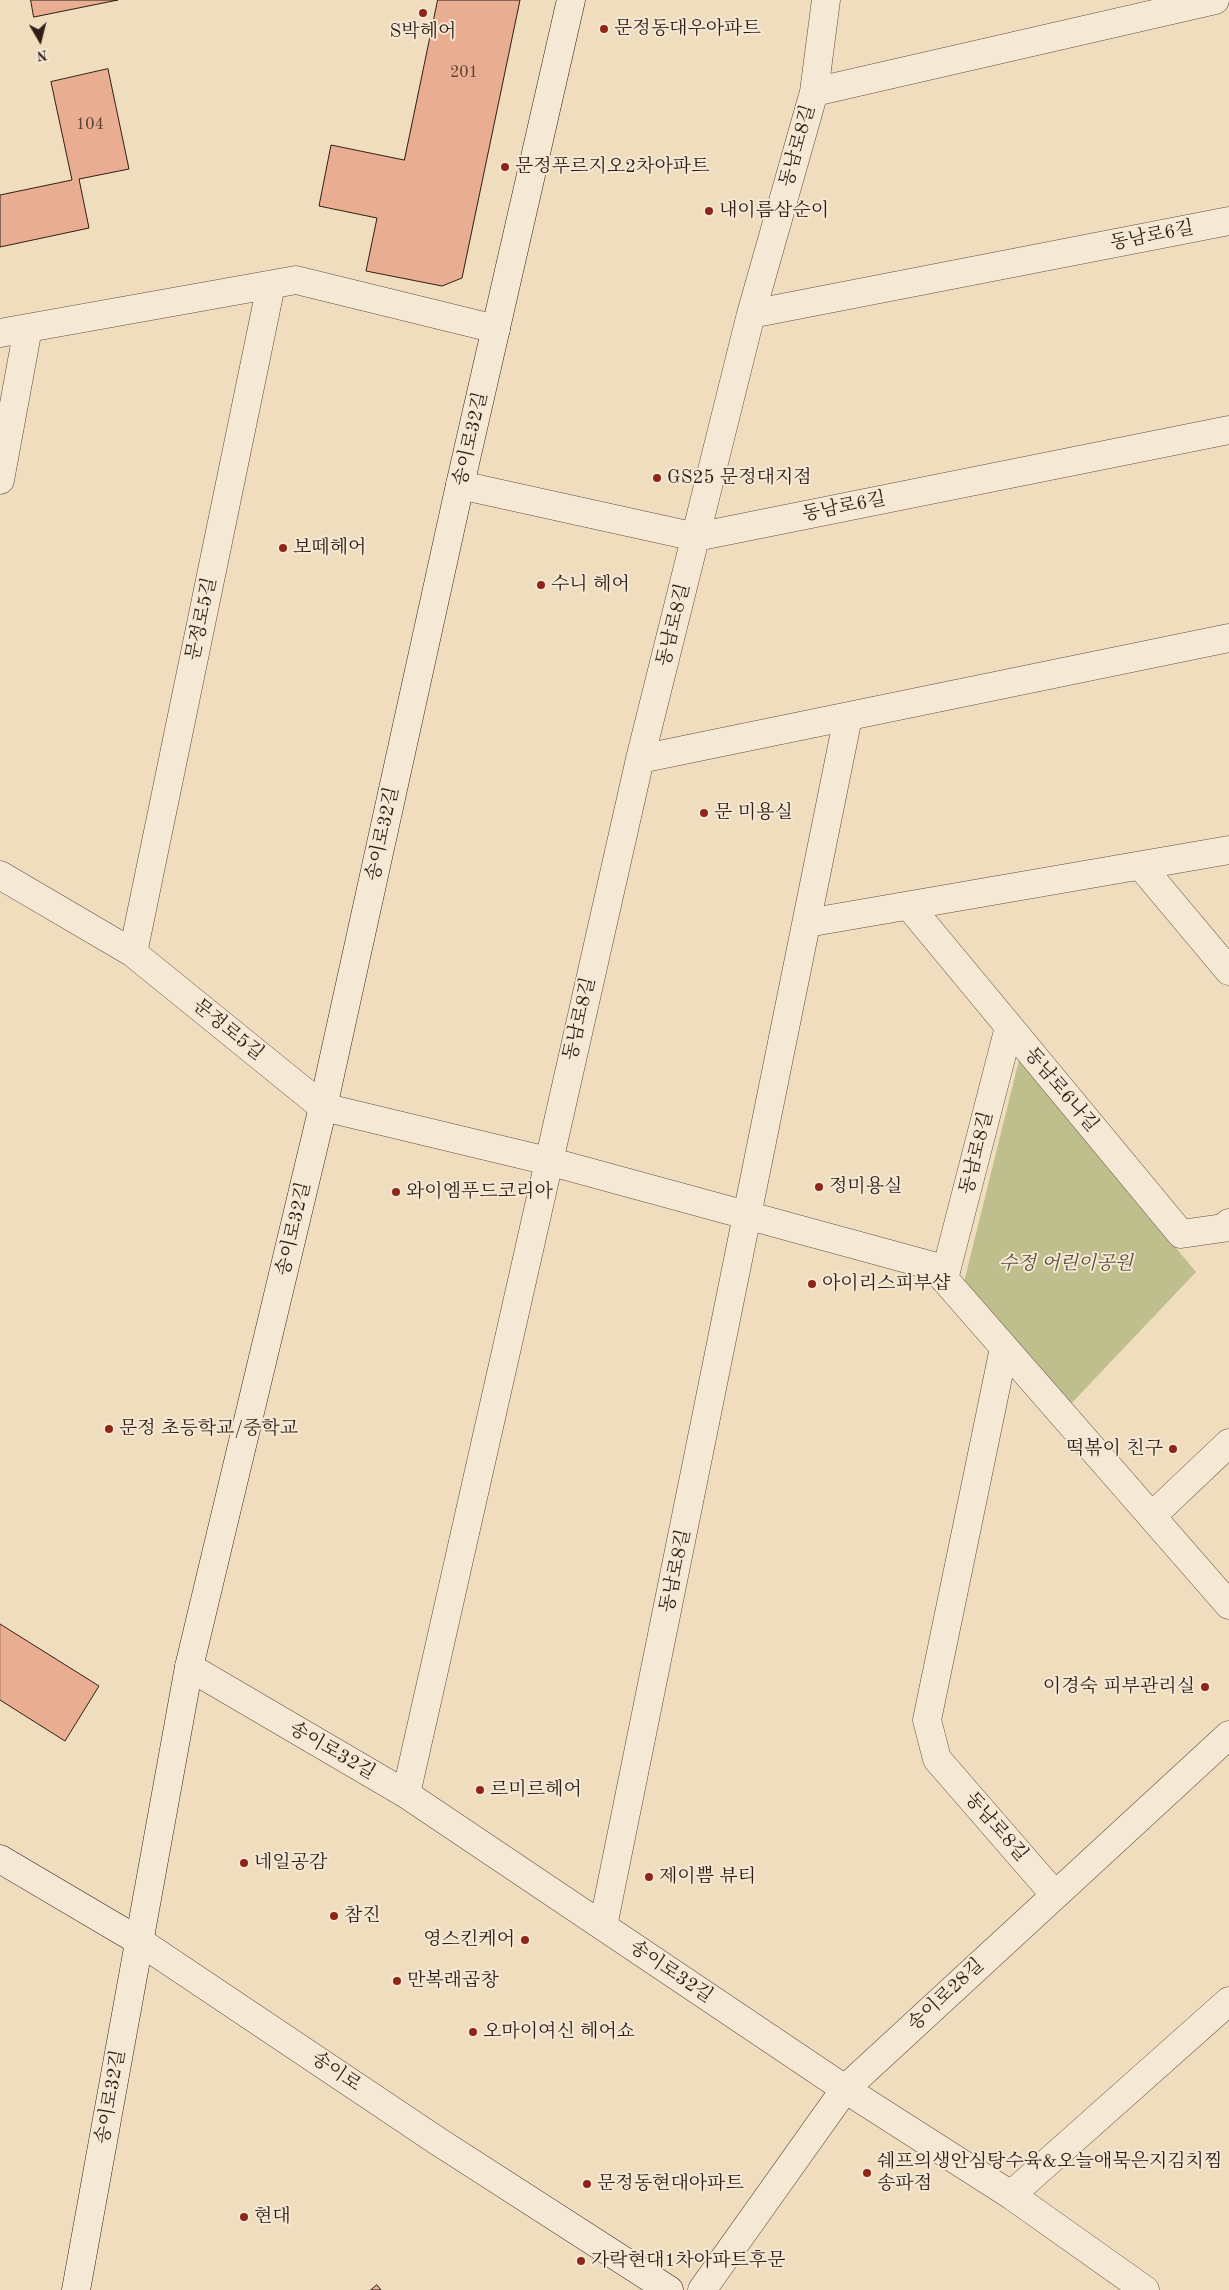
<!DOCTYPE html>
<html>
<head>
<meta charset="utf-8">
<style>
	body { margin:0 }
	#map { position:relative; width:1229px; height:2290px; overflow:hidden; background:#f0ddbe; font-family:"Old Standard TT",serif }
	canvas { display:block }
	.north { position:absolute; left:15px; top:15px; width:50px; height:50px; -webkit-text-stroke:4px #f5e9d5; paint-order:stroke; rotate:172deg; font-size:14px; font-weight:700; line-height:20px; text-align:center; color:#301e16 }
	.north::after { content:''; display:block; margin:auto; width:18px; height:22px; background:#301e16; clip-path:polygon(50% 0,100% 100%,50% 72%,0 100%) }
</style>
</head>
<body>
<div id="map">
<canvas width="1229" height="2290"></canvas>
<div class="north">N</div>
</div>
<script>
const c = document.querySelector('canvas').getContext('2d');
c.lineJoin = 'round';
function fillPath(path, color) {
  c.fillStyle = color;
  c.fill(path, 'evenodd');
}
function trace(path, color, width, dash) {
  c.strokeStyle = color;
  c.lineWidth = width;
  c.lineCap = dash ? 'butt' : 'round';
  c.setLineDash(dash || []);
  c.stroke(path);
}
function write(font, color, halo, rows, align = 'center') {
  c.font = font + ' "Old Standard TT","Noto Serif KR",serif';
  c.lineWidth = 4;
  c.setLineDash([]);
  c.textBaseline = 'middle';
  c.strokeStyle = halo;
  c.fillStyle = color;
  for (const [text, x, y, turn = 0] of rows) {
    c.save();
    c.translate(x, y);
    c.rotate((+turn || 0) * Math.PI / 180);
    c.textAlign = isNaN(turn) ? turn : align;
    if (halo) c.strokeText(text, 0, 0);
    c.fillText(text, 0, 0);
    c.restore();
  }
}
fillPath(new Path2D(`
	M1019,1060l177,212 -128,135 -106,-117z`), '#bfbf8e');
const building = new Path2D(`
	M31,0h87l-84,17z
	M438,0h82l-58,278 -20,8 -76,-15 11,-53 -58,-12 12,-61 73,15z
	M108,69l21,100 -50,10 10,49 -89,19v-52l72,-15 -21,-98z
	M0,1624l99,62 -34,55 -65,-41z
	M377,2285l4,5h-10z`);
fillPath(building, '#e9ad92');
trace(building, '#301e16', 1);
const street = new Path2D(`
	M814,92l401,-92
	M751,314l478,-93
	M0,333l296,-53 200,49
	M0,480l28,-152
	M460,485l236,52 533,-107
	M640,759l589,-121
	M1141,866l88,105
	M0,875l133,78 190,154 225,54 385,105 296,339
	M910,907l271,327 42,-6 6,-5
	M807,923l422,-73
	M133,953l138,-668
	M944,1279l65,-252
	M1004,1348l-77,372 10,39 118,136
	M1152,1516l77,-73
	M189,1667l217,127 439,295 166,106 134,95
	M406,1794l234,-1035 111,-445 63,-222 12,-92
	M603,1926l245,-1209
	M1011,2195l218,-194
	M702,2290l143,-201 384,-354`);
const secondary = new Path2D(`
	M0,1859l139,82 297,199 233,150
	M76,2290l113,-623 134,-560 137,-622 111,-485`);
trace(street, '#604e40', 29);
trace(secondary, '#301e16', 29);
trace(street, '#f5e9d5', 28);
trace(secondary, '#f5e9d5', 28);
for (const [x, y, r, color] of [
	[423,13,5,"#8f2418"],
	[604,29,5,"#8f2418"],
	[505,167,5,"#8f2418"],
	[709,211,5,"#8f2418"],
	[657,478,5,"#8f2418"],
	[283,548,5,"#8f2418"],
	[541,585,5,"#8f2418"],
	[704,813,5,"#8f2418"],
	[819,1187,5,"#8f2418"],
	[396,1192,5,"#8f2418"],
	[812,1284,5,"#8f2418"],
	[109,1429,5,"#8f2418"],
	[1173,1449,5,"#8f2418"],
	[1205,1687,5,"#8f2418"],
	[480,1790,5,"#8f2418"],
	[244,1863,5,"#8f2418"],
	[649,1877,5,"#8f2418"],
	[334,1916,5,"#8f2418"],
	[525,1940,5,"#8f2418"],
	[397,1981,5,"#8f2418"],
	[473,2032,5,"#8f2418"],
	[867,2173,5,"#8f2418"],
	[587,2184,5,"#8f2418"],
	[244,2217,5,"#8f2418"],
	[581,2261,5,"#8f2418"]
]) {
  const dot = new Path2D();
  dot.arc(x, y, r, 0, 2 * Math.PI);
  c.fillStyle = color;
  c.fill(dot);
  trace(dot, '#f5e9d5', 2);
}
write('16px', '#5e4235', null, [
	["201",464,73],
	["104",90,125]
]);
write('19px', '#301e16', '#f5e9d5', [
	["문정동대우아파트",614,29],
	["S박헤어",423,32,"center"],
	["문정푸르지오2차아파트",515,167],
	["내이름삼순이",719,211],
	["GS25 문정대지점",667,478],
	["보떼헤어",293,548],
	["수니 헤어",551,585],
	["문 미용실",714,813],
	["정미용실",829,1187],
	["와이엠푸드코리아",406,1192],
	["아이리스피부샵",822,1284],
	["문정 초등학교/중학교",119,1429],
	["떡볶이 친구",1163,1449,"right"],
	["이경숙 피부관리실",1195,1687,"right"],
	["르미르헤어",490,1790],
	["네일공감",254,1863],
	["제이쁨 뷰티",659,1877],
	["참진",344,1916],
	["영스킨케어",515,1940,"right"],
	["만복래곱창",407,1981],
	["오마이여신 헤어쇼",483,2032],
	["쉐프의생안심탕수육&오늘애묵은지김치찜",877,2162],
	["송파점",877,2184],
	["문정동현대아파트",597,2184],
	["현대",254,2217],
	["가락현대1차아파트후문",591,2261]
], 'left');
write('19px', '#301e16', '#f5e9d5', [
	["동남로8길",798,146,-74],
	["동남로6길",1152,236,-11],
	["송이로32길",471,439,-77],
	["동남로6길",844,507,-11],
	["문정로5길",202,619,-78],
	["동남로8길",674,625,-76],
	["송이로32길",383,834,-78],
	["동남로8길",580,1019,-77],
	["문정로5길",228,1030,39],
	["동남로6나길",1061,1090,50],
	["동남로8길",977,1153,-76],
	["송이로32길",294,1229,-77],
	["동남로8길",676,1571,-78],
	["송이로32길",332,1751,30],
	["동남로8길",996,1827,49],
	["송이로32길",671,1972,34],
	["송이로28길",946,1995,-43],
	["송이로",336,2072,34],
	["송이로32길",111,2097,-80]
]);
write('italic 19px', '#5b4e3a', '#f5e9d5', [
	["수정 어린이공원",1066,1264]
]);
</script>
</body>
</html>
